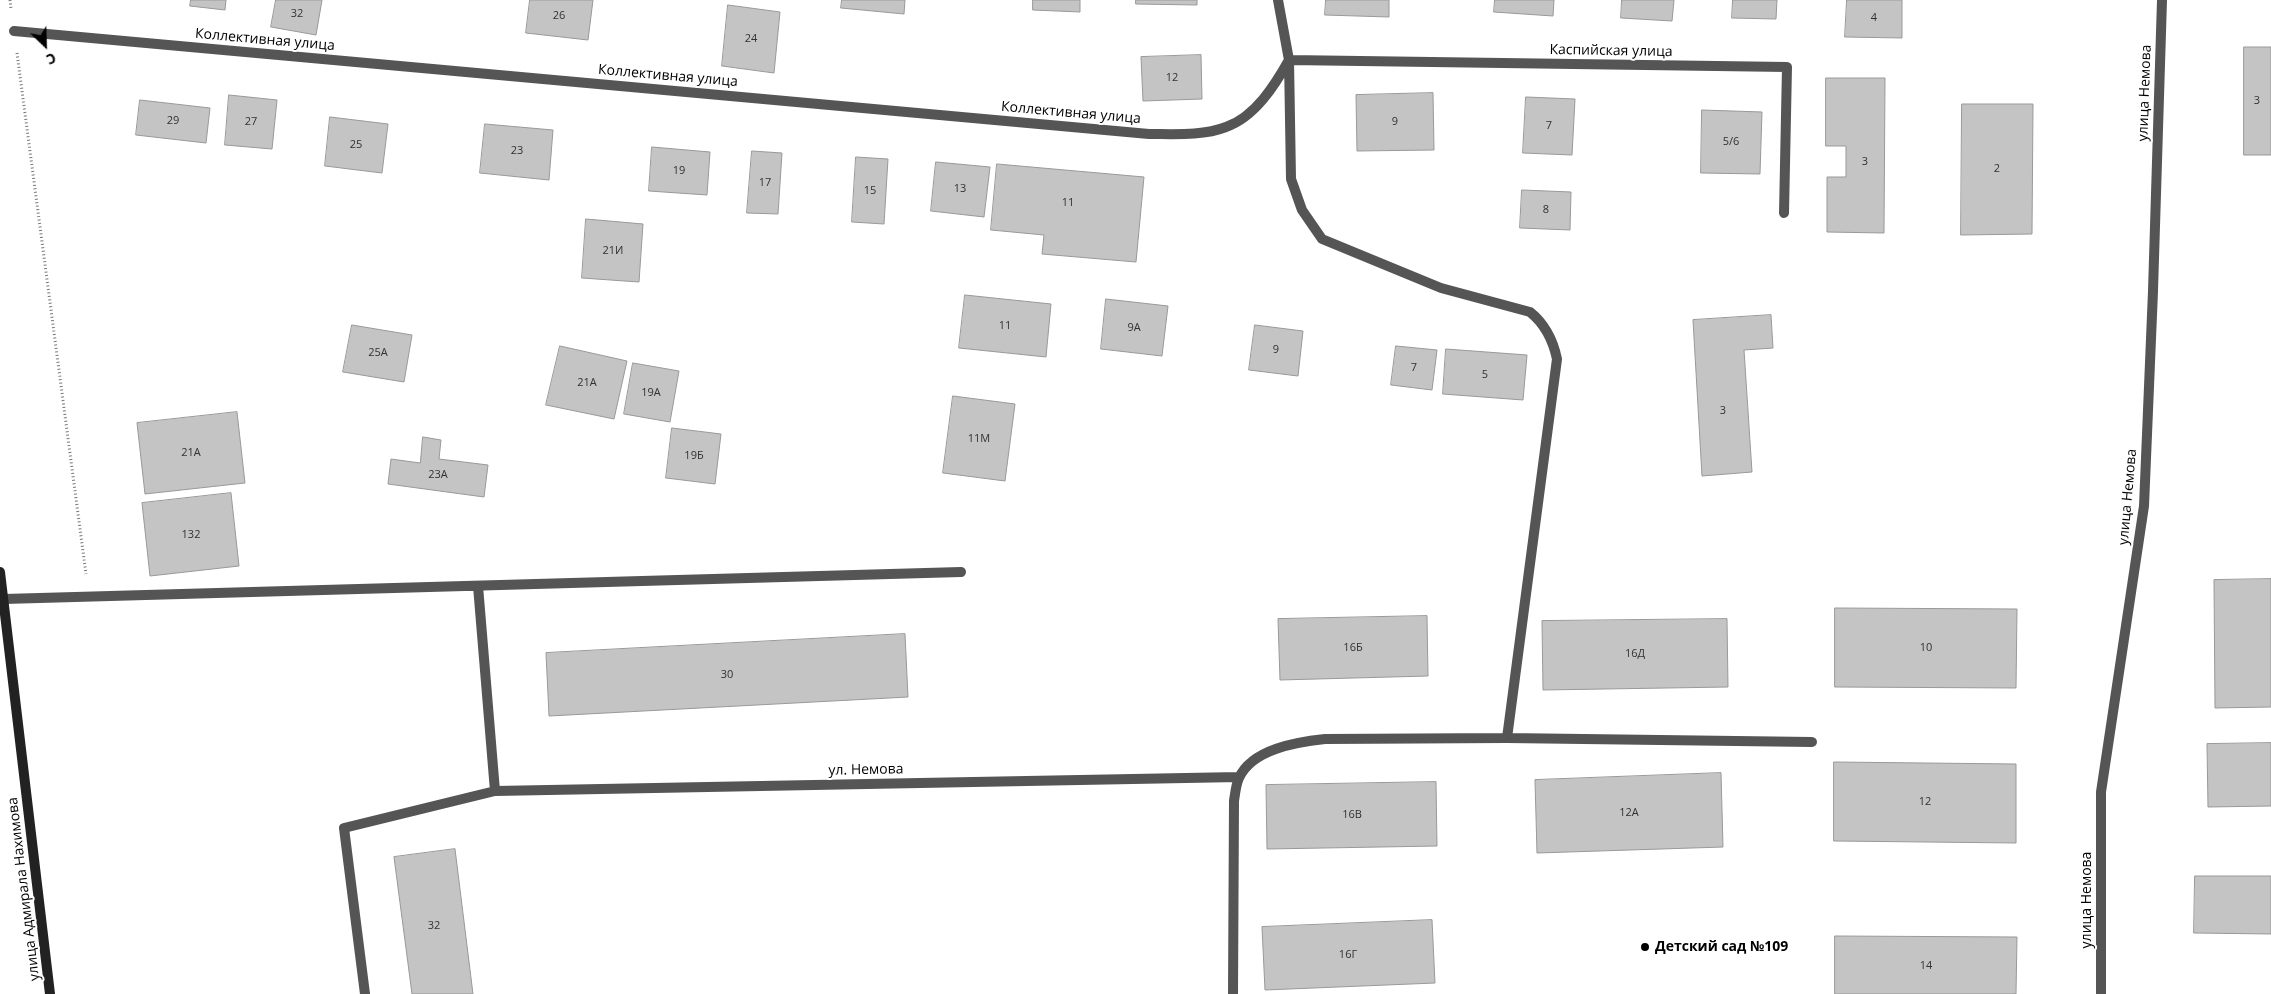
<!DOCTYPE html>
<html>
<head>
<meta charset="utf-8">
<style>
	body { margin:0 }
	#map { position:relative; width:2271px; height:994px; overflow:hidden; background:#fff; font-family:"Open Sans",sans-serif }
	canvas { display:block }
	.north { position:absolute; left:20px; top:20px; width:50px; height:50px; -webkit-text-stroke:4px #fff; paint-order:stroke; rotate:156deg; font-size:14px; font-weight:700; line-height:20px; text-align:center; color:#000 }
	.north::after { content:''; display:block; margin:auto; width:18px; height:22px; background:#000; clip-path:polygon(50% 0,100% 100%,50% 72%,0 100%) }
</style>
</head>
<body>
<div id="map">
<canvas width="2271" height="994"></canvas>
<div class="north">С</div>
</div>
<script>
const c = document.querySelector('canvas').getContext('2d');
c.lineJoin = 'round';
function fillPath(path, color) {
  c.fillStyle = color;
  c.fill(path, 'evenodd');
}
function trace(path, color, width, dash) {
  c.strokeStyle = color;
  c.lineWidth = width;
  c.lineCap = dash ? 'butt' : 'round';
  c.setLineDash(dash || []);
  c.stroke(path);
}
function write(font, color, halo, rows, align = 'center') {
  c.font = font + ' "Open Sans",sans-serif';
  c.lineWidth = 4;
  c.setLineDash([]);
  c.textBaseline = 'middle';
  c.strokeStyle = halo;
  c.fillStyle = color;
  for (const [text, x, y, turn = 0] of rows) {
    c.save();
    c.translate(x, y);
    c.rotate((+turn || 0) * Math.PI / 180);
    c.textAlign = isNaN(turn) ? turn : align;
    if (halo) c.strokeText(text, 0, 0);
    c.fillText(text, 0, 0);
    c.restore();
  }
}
const building = new Path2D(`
	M191,0h35l-1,10 -35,-4z
	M276,0h46l-6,35 -45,-8z
	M530,0h63l-5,40 -62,-7z
	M842,0h63l-1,14 -63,-6z
	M1033,0h47v12l-47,-2z
	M1136,0h61v5l-61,-1z
	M1326,0h63v17l-64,-2z
	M1495,0h59l-1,16 -59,-4z
	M1622,0h52l-2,21 -51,-3z
	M1733,0h44l-1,19 -44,-1z
	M1847,0h55v38l-57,-1z
	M728,5l52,7 -6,61 -52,-7z
	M2244,47h27v108h-27z
	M1201,55l1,44 -59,2 -2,-44z
	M1826,78h59l-1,155 -57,-1v-55h19v-31h-20z
	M1433,93l1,57 -77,1 -1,-56z
	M229,95l48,5 -5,49 -47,-4z
	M1526,97l49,2 -3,56 -49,-2z
	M140,100l70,8 -4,35 -70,-8z
	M1962,104h71l-1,130 -71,1z
	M1702,110l60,2 -2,62 -59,-1z
	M330,117l58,7 -6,49 -57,-7z
	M485,124l68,6 -4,50 -69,-7z
	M652,147l58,5 -3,43 -58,-4z
	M752,151l30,2 -4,61 -31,-1z
	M856,157l32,2 -4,65 -32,-2z
	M936,162l54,5 -6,50 -53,-6z
	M997,164l147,13 -8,85 -94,-8 2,-19 -53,-5z
	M1522,190l49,2 -1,38 -50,-2z
	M586,219l57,5 -4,58 -57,-4z
	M965,295l86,9 -5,53 -87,-9z
	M1106,299l62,7 -6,50 -61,-7z
	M1771,315l2,33 -29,2 8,122 -50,4 -9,-156z
	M352,325l60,10 -8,47 -61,-10z
	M1255,325l48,6 -5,45 -49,-6z
	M560,346l67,15 -13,58 -68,-14z
	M1396,346l41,4 -5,40 -41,-5z
	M1446,349l81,6 -4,45 -80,-6z
	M633,363l46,8 -9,51 -46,-8z
	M953,396l62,8 -10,77 -62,-8z
	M237,412l8,71 -100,11 -8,-71z
	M672,428l49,6 -6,50 -49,-6z
	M423,437l18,3 -2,19 49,6 -4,32 -96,-13 3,-25 29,4z
	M231,493l8,73 -89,10 -8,-73z
	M2271,579v128l-56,1 -1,-128z
	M1835,608l182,1 -1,79 -181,-1z
	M1427,616l1,60 -148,4 -2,-61z
	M1727,619l1,68 -185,3 -1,-69z
	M905,634l3,63 -359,19 -3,-63z
	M2271,743v63l-63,1 -1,-63z
	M1834,762l182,2v79l-182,-2z
	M1721,773l2,74 -186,6 -2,-73z
	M1436,782l1,64 -170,3 -1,-64z
	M455,849l18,145h-61l-18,-137z
	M2195,876h76v58l-77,-1z
	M1432,920l3,63 -170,7 -3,-63z
	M1835,936l182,1 -1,57h-181z`);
fillPath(building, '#c4c4c4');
trace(building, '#999', 1);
trace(new Path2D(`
	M10,0l1,9
	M17,53l69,521`), '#777', 3, [1, 2.5]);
trace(new Path2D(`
	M4,599l957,-27
	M365,994l-21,-166 151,-37 -17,-205`), '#555', 10);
trace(new Path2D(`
	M1278,0l11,60 2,119 11,31 20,29 119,49 89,24c15,12 23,28 27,47l-50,379
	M14,31l1135,103c25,0 54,2 77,-7 29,-10 49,-42 63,-67
	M1289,60l498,7 -3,146
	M495,791l744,-14
	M1233,994l1,-193c1,-7 2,-17 5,-23 13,-29 58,-36 86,-39l182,-1 305,4
	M2101,994v-202l43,-286 9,-215 9,-291`), '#555', 10);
trace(new Path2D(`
	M0,572l50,422`), '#222', 10);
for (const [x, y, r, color] of [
	[1645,947,5,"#000"]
]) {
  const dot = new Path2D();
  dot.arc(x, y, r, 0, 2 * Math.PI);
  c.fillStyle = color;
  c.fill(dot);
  trace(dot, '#fff', 2);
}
write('11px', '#313131', null, [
	["32",297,14],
	["26",559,16],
	["4",1874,18],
	["24",751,39],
	["12",1172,78],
	["3",2257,101],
	["29",173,121],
	["27",251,122],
	["9",1395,122],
	["7",1549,126],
	["5/6",1731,142],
	["25",356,145],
	["23",517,151],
	["3",1865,162],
	["2",1997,169],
	["19",679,171],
	["17",765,183],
	["13",960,189],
	["15",870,191],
	["11",1068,203],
	["8",1546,210],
	["21И",613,251],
	["11",1005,326],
	["9А",1134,328],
	["9",1276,350],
	["25А",378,353],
	["7",1414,368],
	["5",1485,375],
	["21А",587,383],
	["19А",651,393],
	["3",1723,411],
	["11М",979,439],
	["21А",191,453],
	["19Б",694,456],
	["23А",438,475],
	["132",191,535],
	["16Б",1353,648],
	["10",1926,648],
	["16Д",1635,654],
	["30",727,675],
	["12",1925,802],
	["12А",1629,813],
	["16В",1352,815],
	["32",434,926],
	["16Г",1348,955],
	["14",1926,966]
]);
write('14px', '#000', '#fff', [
	["Коллективная улица",265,40,5],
	["Каспийская улица",1611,51,1],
	["Коллективная улица",668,76,5],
	["улица Немова",2145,93,-88],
	["Коллективная улица",1071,113,5],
	["улица Немова",2128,497,-85],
	["ул. Немова",866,770,-1],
	["улица Адмирала Нахимова",24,889,-97],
	["улица Немова",2087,900,-90]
]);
write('bold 14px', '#000', '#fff', [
	["Детский сад №109",1655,947]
], 'left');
</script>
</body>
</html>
